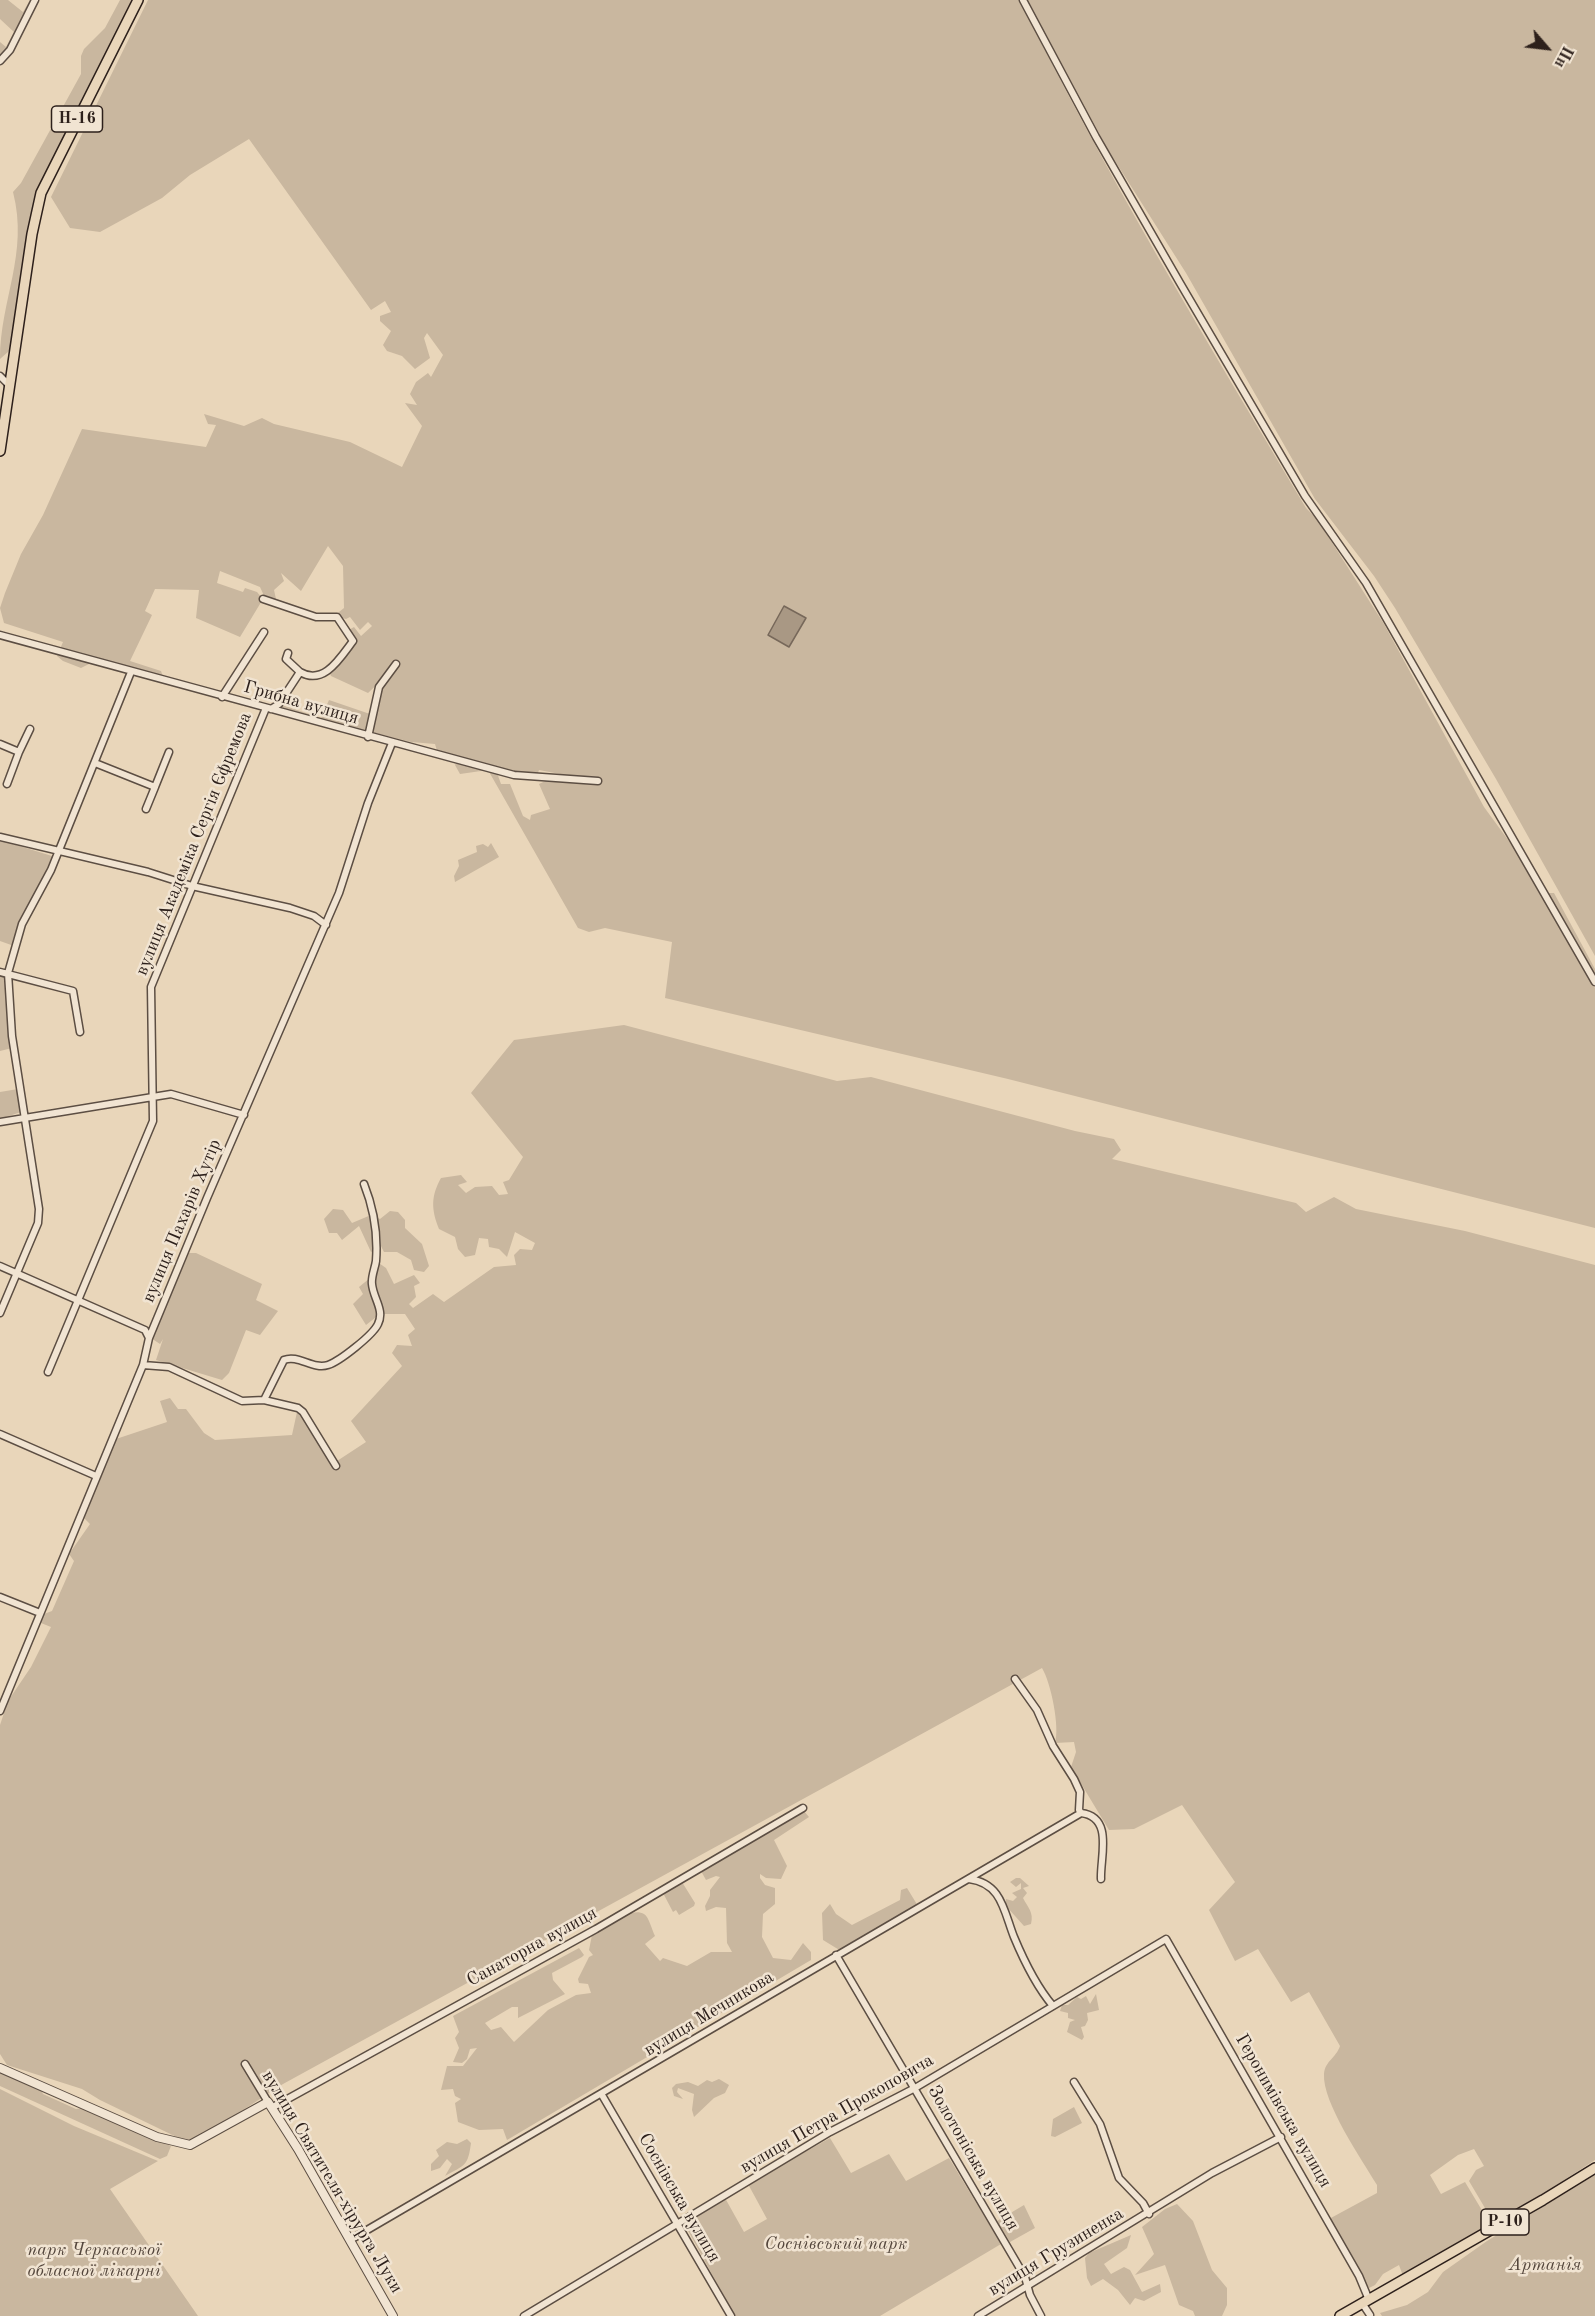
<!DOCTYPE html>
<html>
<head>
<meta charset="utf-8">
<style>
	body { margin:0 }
	#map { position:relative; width:1595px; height:2316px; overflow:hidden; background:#e9d6ba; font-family:"Old Standard TT",serif }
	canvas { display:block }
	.north { position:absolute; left:1517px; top:18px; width:60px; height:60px; -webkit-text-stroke:4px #f1e4d2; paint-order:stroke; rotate:118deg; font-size:16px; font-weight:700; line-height:24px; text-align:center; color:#2d201b }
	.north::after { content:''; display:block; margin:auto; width:21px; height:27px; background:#2d201b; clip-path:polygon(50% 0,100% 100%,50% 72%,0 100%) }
</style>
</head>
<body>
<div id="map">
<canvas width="1595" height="2316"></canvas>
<div class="north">Пн</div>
</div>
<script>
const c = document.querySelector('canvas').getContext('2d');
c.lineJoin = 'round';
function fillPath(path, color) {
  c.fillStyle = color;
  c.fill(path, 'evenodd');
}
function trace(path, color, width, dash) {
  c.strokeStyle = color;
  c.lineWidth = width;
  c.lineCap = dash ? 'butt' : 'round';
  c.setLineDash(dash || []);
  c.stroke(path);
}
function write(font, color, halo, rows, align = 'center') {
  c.font = font + ' "Old Standard TT",serif';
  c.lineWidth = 5;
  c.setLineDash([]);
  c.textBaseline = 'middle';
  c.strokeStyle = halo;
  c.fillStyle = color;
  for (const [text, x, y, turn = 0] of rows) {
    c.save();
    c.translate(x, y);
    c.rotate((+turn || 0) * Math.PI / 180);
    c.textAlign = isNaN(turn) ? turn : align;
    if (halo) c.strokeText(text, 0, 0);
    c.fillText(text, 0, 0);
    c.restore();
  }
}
fillPath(new Path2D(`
	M0,0h8l15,12 7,-12h4l-26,48 -8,10v-16l6,5 8,-15 -14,-13z
	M120,0h11l-2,9 -90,179 -26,151 -4,12 -9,8c0,-59 29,-105 13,-167l8,-9 60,-109v-18l3,-7 21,-21z
	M148,0h872c85,174 187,341 286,508l11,11 67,105 100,183 38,52 73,129v240l-587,-149 -343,-81 7,-56 -67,-14 -16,4 -11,-4 -90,-158 -28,4 -5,-9 3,-5 -20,-6 -3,-10 -24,-2 -130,-33 -2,-5 42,14 8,-18 41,14 14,-36 -16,15 -37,-17 -2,-6 23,-27 -5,-12 7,-4 7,9 11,-10 -4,-4 -8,8 -10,-13 -4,2 -12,-3 10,-8 -1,-42 -15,-20 -27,45 -20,-18 3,8 -10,9 2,9 -11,-1 -5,-11 -40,-16 -3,12 26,9 2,-4 12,4 6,7 -23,38 -44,-19 3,-28 -44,-1 -10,22 7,4 -22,46 31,10 2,6 -70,-19 -4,6 -8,4 -18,-7 -6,-5 6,-14 -59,-19 -4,-15 5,-15 16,-39 22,-39 39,-86 124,18 10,-22 -8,-1 -4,-10 40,12 18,-8 12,6 76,18 52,25 20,-41 -17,-23 12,2 -7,-11 6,-12 12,-9 3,4 12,-22 -16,-22 -3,5 6,20 -15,11 -13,-13 -15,-5 -4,-6 8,-14 -11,-10v-5l11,-4 -6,-11 -14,9 -122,-171 -59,36 -28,23 -62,34 -30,-4 -19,-31zM496,770l40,8 3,-8 21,4 -21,10 11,25 -19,6 -1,5 -7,-4 -13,-32h-9z
	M1028,0h567v956l-99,-177 -101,-171 -21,-32 -59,-77 -129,-226 -78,-123z
	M0,840l52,16 -38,90 -14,-5z
	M491,843l8,14 -44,25 -1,-6 5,-10 -1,-6 19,-8 -1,-6 7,-2 5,3z
	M1548,893h6l41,76v8z
	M0,974l7,5 5,69 -12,3z
	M624,1025l213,56 34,-4 204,54 39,8 7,11 -9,9 184,44 10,9 28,-15 22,12 109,22 130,34v895l-100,65 -26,-44 7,-11 8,-4 -10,-17 -16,6 -28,20 11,19 24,-12 27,45 -89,49 -4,-11 -16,9 -8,11 -6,3 -40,-69 48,-26v-8c-15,-25 -55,-83 -53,-111 1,-13 12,-16 16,-28l-31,-54 -18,10 -33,-53 -23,12 -26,-51 26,-28 -53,-77 -48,24 -25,1 -38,-63 5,-15 -2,-10 -19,1c5,-16 -4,-60 -13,-75l-759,416 -92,60 -91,-44 -18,-11 -75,-24 -7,-11v-329l8,-24 23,-34 20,-40 -10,-4 3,-9 8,-3 22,-50 -5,-7 21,-30 -6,-6 32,-79 51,-17 -7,-21 10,-3 8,11h8l18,24 11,7 77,-5 5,-23h6l33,53 1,-4 29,-19 -15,-21 51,-55 -10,-13 5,-8 15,1 -4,-11 7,-6 -10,-15h-25l-14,11 -13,-21 10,-10 -4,-7 11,-9 3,-19 13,9 8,16 20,-9 6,8 -6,3 2,11 -7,7 4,4 20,-14 11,8 50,-35 22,-2 -2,-10 6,-6 12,1 3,-7 -20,-11 -8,25 -8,-8 -10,-2 -1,-8 -9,-1 -4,17 -10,2 -7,-8 -3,-12 -16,-8c-8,-20 -8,-33 2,-51l20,-3 6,7 -9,3 8,8 9,-6 17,-1 7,9 9,-1 -5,-12 6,-2 14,-23 -52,-64 43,-53z
	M18,1089l3,23 -21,7v-27z
	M333,1209l10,1 9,13 19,-8 9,4 10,-8 8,1 7,8v8l17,16 7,22 -5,6 -10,-2 -3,-10 -14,-8h-13l-3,-6 -10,6 -12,-26 -17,14 -5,-7h-8l-5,-14z
	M189,1253h7l66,31 -6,16 22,11 -18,24 -14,-5 -17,43 -7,7 -66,-20 7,-21 -3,5 -9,-6z
	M803,1810l6,7 -35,23 13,26 -6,13 -15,-1 -6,-4v4l5,7 10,3v16l-12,10 -1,23 11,21 18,2 12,-17 8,9v8l-304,180 -4,-11 -24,1 -21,-8 -3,-19 6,-4 -6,-3 -2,-7 -12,1 6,-24h16l14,-18 -7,1 -3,10 -5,4 -9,-1 6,-14 -4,-10 4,-6 -6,-16 126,-68 5,7 -2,2 -30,16 1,7 12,14 -47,24v-11h-6l-27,16 6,7 10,-3 13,15 34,-32 28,-15 15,-2 -3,-9 -9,-1 -1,-4 11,-22 4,-2 -4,-5 3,-15c13,-7 38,-29 52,-21 5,3 8,16 11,22l-10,8 15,17 3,-3 24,8 24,-14h21l-5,-9 -1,-35 -10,-1 -10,4 -1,-5 5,-10v-6l10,-13 -4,-1 -10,4 -5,-9z
	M1016,1878h4l9,8 -6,2 4,5 -4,5c5,10 11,14 8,26l-7,2 -18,-20v-7l7,2 4,-4 -5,-4 9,-4v-6l-5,4 -6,-5z
	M682,1882l13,21 -1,3 -15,9 -3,-5 -3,2 -10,-19z
	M907,1888l11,18 -77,45 -18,-11 -1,-27 8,-9 6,10 16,11 48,-25 1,-10z
	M1096,1994l3,16 -12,3 1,7 -3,6 -4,1 3,10 -2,3 -15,-8 3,-10 5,-2 -7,-2v-5l-8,-2 2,-6h6l9,-8 4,2 5,-3 4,8z
	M0,2072l41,17 2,5 33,15 6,-1 89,38 -4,10 -7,3 -160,-73z
	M719,2079l10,6 -4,8 -11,5 -20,19 -2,-7 2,-16 -16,-6 -1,4 6,7 -9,-3 -2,-8 4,-4 12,-2 10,4 9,-6 5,2z
	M0,2089l74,37 84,35 -48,28 88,127h-198z
	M1074,2107l8,16 -27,14 -4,-1 2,-17z
	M830,2138l21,35 38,-19 17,27 43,-23 52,86 -121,72h-145l-49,-89v-4l39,-25 19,34 23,-13 -19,-35z
	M467,2139l4,4c-3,23 -6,22 -26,33l7,-12 -5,-5 -7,9 -9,3v-7l8,-8 -3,-6 11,-8 10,2z
	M1595,2175v141h-213l-2,-3 27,-8 21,-13 15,-20 44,-31z
	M1177,2204l16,17 19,49 15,18v17l-5,11h-27l-2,-5 -14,-6 -14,-40 -30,10 19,-21 -12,-27 23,-18z
	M1024,2205l11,23 -25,14 -13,-21z
	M1131,2235l-4,13 -23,16 7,10 13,-7 6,3 12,22 18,-8 1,8 -17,9 -9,-3 -5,7 -12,-15 -15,-11 -12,7 -4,-8 -2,-20 4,-5z`), '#c9b79f');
const water = new Path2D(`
	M784,606l22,12 -17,29 -21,-12z`);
fillPath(water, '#a99884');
trace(water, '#77685a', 1.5);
const minor = new Path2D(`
	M1023,0l73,137 84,146 125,213 61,87 229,399
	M0,61l10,-11 25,-50
	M0,376l9,9
	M263,599l53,18h21l16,24c-13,17 -29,45 -53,31l-21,32 -8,5
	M0,635l514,140 84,6
	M288,653l-2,6 14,13
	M222,697l42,-65
	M368,737l11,-50 17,-23
	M0,744l19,8 11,-23
	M95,763l60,24 14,-35
	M7,784l12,-32
	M146,809l9,-22
	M0,837l148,35 44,14 98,22 24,8 12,9
	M0,972l73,19 7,41
	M0,1122l171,-28 73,21
	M0,1266l145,64 4,8
	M0,1313l38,-90 1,-14 -27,-173 -4,-63 14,-49 29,-54 80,-198
	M143,1365l26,2 73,34 22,-1 20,-40c14,-6 29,10 44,5 12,-4 45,-30 50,-41 7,-14 -5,-26 -6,-40 -1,-7 3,-16 4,-23 2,-27 -2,-52 -12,-77
	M48,1372l105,-251 -2,-134 115,-279
	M264,1400l34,8 5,4 33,54
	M0,1434l96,42
	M0,1597l40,16
	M1015,1679l22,31 16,36 21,33 6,13 -1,18 2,3
	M0,1711l143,-346 6,-27 58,-140 132,-305 29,-90 24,-60
	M1081,1813c33,4 19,44 20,66
	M969,1879c33,4 35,33 45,58 10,24 22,49 39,69
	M836,1955l189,322 5,18 11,21
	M245,2064l23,38
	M1074,2082l26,42 19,54 24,25 6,11
	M602,2095l129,221
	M273,2107l323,-178 207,-121
	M350,2240l731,-427
	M1362,2303l8,12
	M524,2316l306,-184 85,-44 251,-149 193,337 10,24
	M978,2316l234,-143 69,-36`);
const tertiary = new Path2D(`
	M0,2068l157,69 33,8 78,-43 30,47 95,167`);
const primary = new Path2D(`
	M0,451l32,-217 9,-41 97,-193
	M1340,2316l203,-116 52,-32`);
trace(minor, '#5c4e43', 9);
trace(tertiary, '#5c4e43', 10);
trace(primary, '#2d201b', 12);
trace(minor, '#f1e4d2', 6);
trace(tertiary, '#f1e4d2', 8);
trace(primary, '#e9d6ba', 9);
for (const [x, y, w] of [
	[77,119,51],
	[1505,2222,48]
]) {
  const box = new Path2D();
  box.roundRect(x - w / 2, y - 13, w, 26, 4.5);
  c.fillStyle = '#f1e4d2';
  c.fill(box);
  trace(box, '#2d201b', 1.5);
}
write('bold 16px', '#2d201b', null, [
	["Н-16",77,119],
	["Р-10",1505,2222]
]);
write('18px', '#2d201b', '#f1e4d2', [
	["Грибна вулиця",301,703,16],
	["вулиця Академіка Сергія Єфремова",194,844,-68],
	["вулиця Пахарів Хутір",182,1221,-67],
	["Санаторна вулиця",532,1947,-29],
	["вулиця Мечникова",709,2014,-31],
	["Геронимівська вулиця",1283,2111,60],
	["вулиця Петра Прокоповича",837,2114,-30],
	["Золотоніська вулиця",973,2158,60],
	["вулиця Святителя-хірурга Луки",332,2182,59],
	["Соснівська вулиця",679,2198,60],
	["вулиця Грузиненка",1056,2252,-31]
]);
write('italic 18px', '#54463c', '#f1e4d2', [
	["Соснівський парк",836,2244],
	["парк Черкаської",94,2250],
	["обласної лікарні",94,2271],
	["Артанія",1545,2265]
]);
</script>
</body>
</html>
